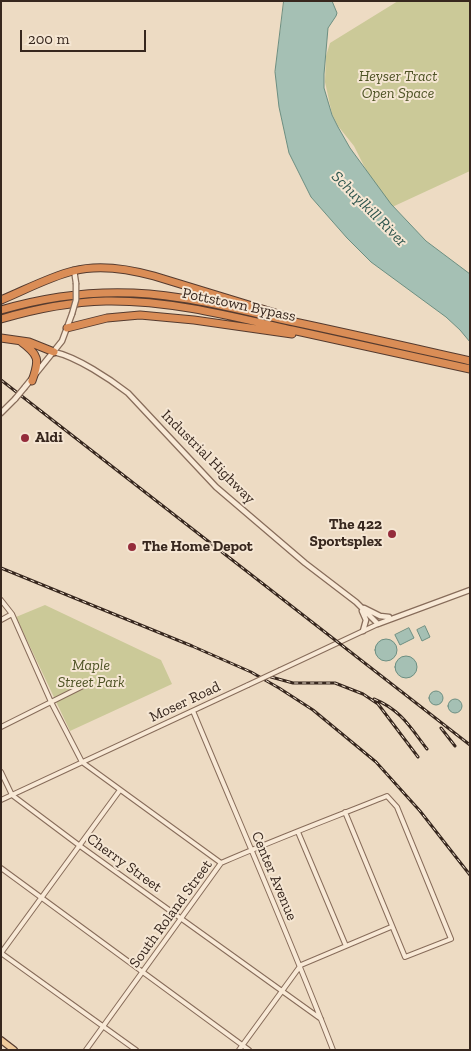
<!DOCTYPE html>
<html>
<head>
<meta charset="utf-8">
<style>
	body { margin:0 }
	#map { position:relative; width:471px; height:1051px; overflow:hidden; background:#eddbc3; font-family:"Zilla Slab",serif }
	canvas { display:block }
	.frame { position:absolute; inset:0; border:2px solid #37271e; pointer-events:none }
	.scale { position:absolute; left:20px; top:30px; width:126px; height:22px; box-sizing:border-box; border:2px solid #37271e; border-top:0; padding-left:6px; font-size:15px; line-height:18px; white-space:nowrap; color:#37271e; -webkit-text-stroke:4px #f5e6d3; paint-order:stroke }
</style>
</head>
<body>
<div id="map">
<canvas width="471" height="1051"></canvas>
<div class="frame"></div>
<div class="scale">200 m</div>
</div>
<script>
const c = document.querySelector('canvas').getContext('2d');
c.lineJoin = 'round';
function fillPath(path, color) {
  c.fillStyle = color;
  c.fill(path, 'evenodd');
}
function trace(path, color, width, dash) {
  c.strokeStyle = color;
  c.lineWidth = width;
  c.lineCap = dash ? 'butt' : 'round';
  c.setLineDash(dash || []);
  c.stroke(path);
}
function write(font, color, halo, rows, align = 'center') {
  c.font = font + ' "Zilla Slab",serif';
  c.lineWidth = 4;
  c.setLineDash([]);
  c.textBaseline = 'middle';
  c.strokeStyle = halo;
  c.fillStyle = color;
  for (const [text, x, y, turn = 0] of rows) {
    c.save();
    c.translate(x, y);
    c.rotate((+turn || 0) * Math.PI / 180);
    c.textAlign = isNaN(turn) ? turn : align;
    if (halo) c.strokeText(text, 0, 0);
    c.fillText(text, 0, 0);
    c.restore();
  }
}
fillPath(new Path2D(`
	M398,1h72v170l-80,37 -23,-36 -13,-26 -16,-20 -6,-12 -7,-32 1,-26 4,-13z
	M45,605l116,55 11,24 -102,47 -54,-114z`), '#cbc998');
const water = new Path2D(`
	M284,1h48l5,12 -1,3 -8,12 -4,46v14l8,27 6,12 12,21 41,56 35,37 44,33v68l-10,-12 -14,-13 -75,-55 -24,-24 -36,-41 -22,-44 -10,-46 -4,-35z
	M425,626l5,11 -8,4 -5,-11z
	M409,628l5,10 -14,7 -5,-10z
	M375 650a11 11 0 1 1 22 0a11 11 0 1 1-22 0Z
	M395 667a11 11 0 1 1 22 0a11 11 0 1 1-22 0Z
	M429 698a7 7 0 1 1 14 0a7 7 0 1 1-14 0Z
	M448 706a7 7 0 1 1 14 0a7 7 0 1 1-14 0Z`);
fillPath(water, '#a5c0b4');
trace(water, '#6c8e81', 1);
const minor = new Path2D(`
	M1,600l11,14 39,88 31,60 139,101
	M1,620l11,-6
	M280,670l98,-46
	M193,711c47,113 96,225 140,339
	M1,727l82,-41
	M1,772l11,23 68,51 241,173
	M1,800l247,-115
	M298,832l48,114
	M1,868l248,182
	M1,953l119,-163
	M1,953l135,97
	M86,1050l135,-187c55,-24 111,-45 166,-67l10,11 54,132 -46,18 -60,-145
	M239,1050l62,-85 90,-38`);
const tertiary = new Path2D(`
	M74,270l2,13
	M54,352c23,5 56,27 74,41l88,94 89,76 51,39 22,22 92,-34
	M25,387l37,-46 10,-27
	M1,413l14,-14
	M364,608l16,8 9,1
	M362,611l4,9 -3,11`);
const primary = new Path2D(`
	M1,1040l13,10`);
const motorway = new Path2D(`
	M1,300c24,-10 48,-23 72,-29 26,-7 56,-2 81,5l131,40
	M1,310c58,-17 120,-22 180,-12 35,5 69,14 104,22 62,13 123,27 185,41
	M1,319c34,-10 69,-17 105,-18 63,-1 125,15 186,29 59,13 119,26 178,39
	M67,328l40,-10 33,-3 54,5 98,14
	M1,338l28,4 25,10
	M20,341c19,14 20,18 12,40`);
trace(minor, '#876c5a', 6);
trace(tertiary, '#876c5a', 7);
trace(primary, '#553b2f', 8);
trace(motorway, '#553b2f', 9);
trace(minor, '#f8e9d6', 4);
trace(tertiary, '#f8e9d6', 4.5);
trace(primary, '#efca9c', 5.5);
trace(motorway, '#da8d56', 7);
const rail = new Path2D(`
	M1,380l469,365
	M1,568l191,78 59,26 28,16 34,22 63,52 44,49 50,64
	M271,677l22,6h42l28,11 15,10 40,53
	M374,699c27,11 36,28 53,50
	M441,728l14,18`);
trace(rail, '#37271e', 3);
trace(rail, '#f5e6d3', 1, [4]);
const minorBridge = new Path2D(`
	M248,685l32,-15`);
const tertiaryBridge = new Path2D(`
	M72,314l4,-14v-17
	M15,399l10,-12`);
trace(minorBridge, '#876c5a', 6, []);
trace(tertiaryBridge, '#876c5a', 7, []);
trace(minorBridge, '#f8e9d6', 4);
trace(tertiaryBridge, '#f8e9d6', 4.5);
for (const [x, y, r, color] of [
	[25,438,5,"#942c3b"],
	[392,534,5,"#942c3b"],
	[132,547,5,"#942c3b"]
]) {
  const dot = new Path2D();
  dot.arc(x, y, r, 0, 2 * Math.PI);
  c.fillStyle = color;
  c.fill(dot);
  trace(dot, '#f5e6d3', 2);
}
write('italic 15px', '#4e5325', '#f5e6d3', [
	["Heyser Tract",398,77],
	["Open Space",398,94],
	["Maple",91,666],
	["Street Park",91,683]
]);
write('15px', '#37271e', '#f5e6d3', [
	["Pottstown Bypass",239,305,12],
	["Industrial Highway",208,457,45],
	["Moser Road",185,702,-25],
	["Cherry Street",124,863,36],
	["Center Avenue",274,876,67],
	["South Roland Street",171,914,-54]
]);
write('bold 15px', '#37271e', '#f5e6d3', [
	["Aldi",35,438],
	["The 422",382,525,"right"],
	["Sportsplex",382,542,"right"],
	["The Home Depot",142,547]
], 'left');
write('italic 16px', '#2e564e', '#f5e6d3', [
	["Schuylkill River",369,209,45]
]);
</script>
</body>
</html>
